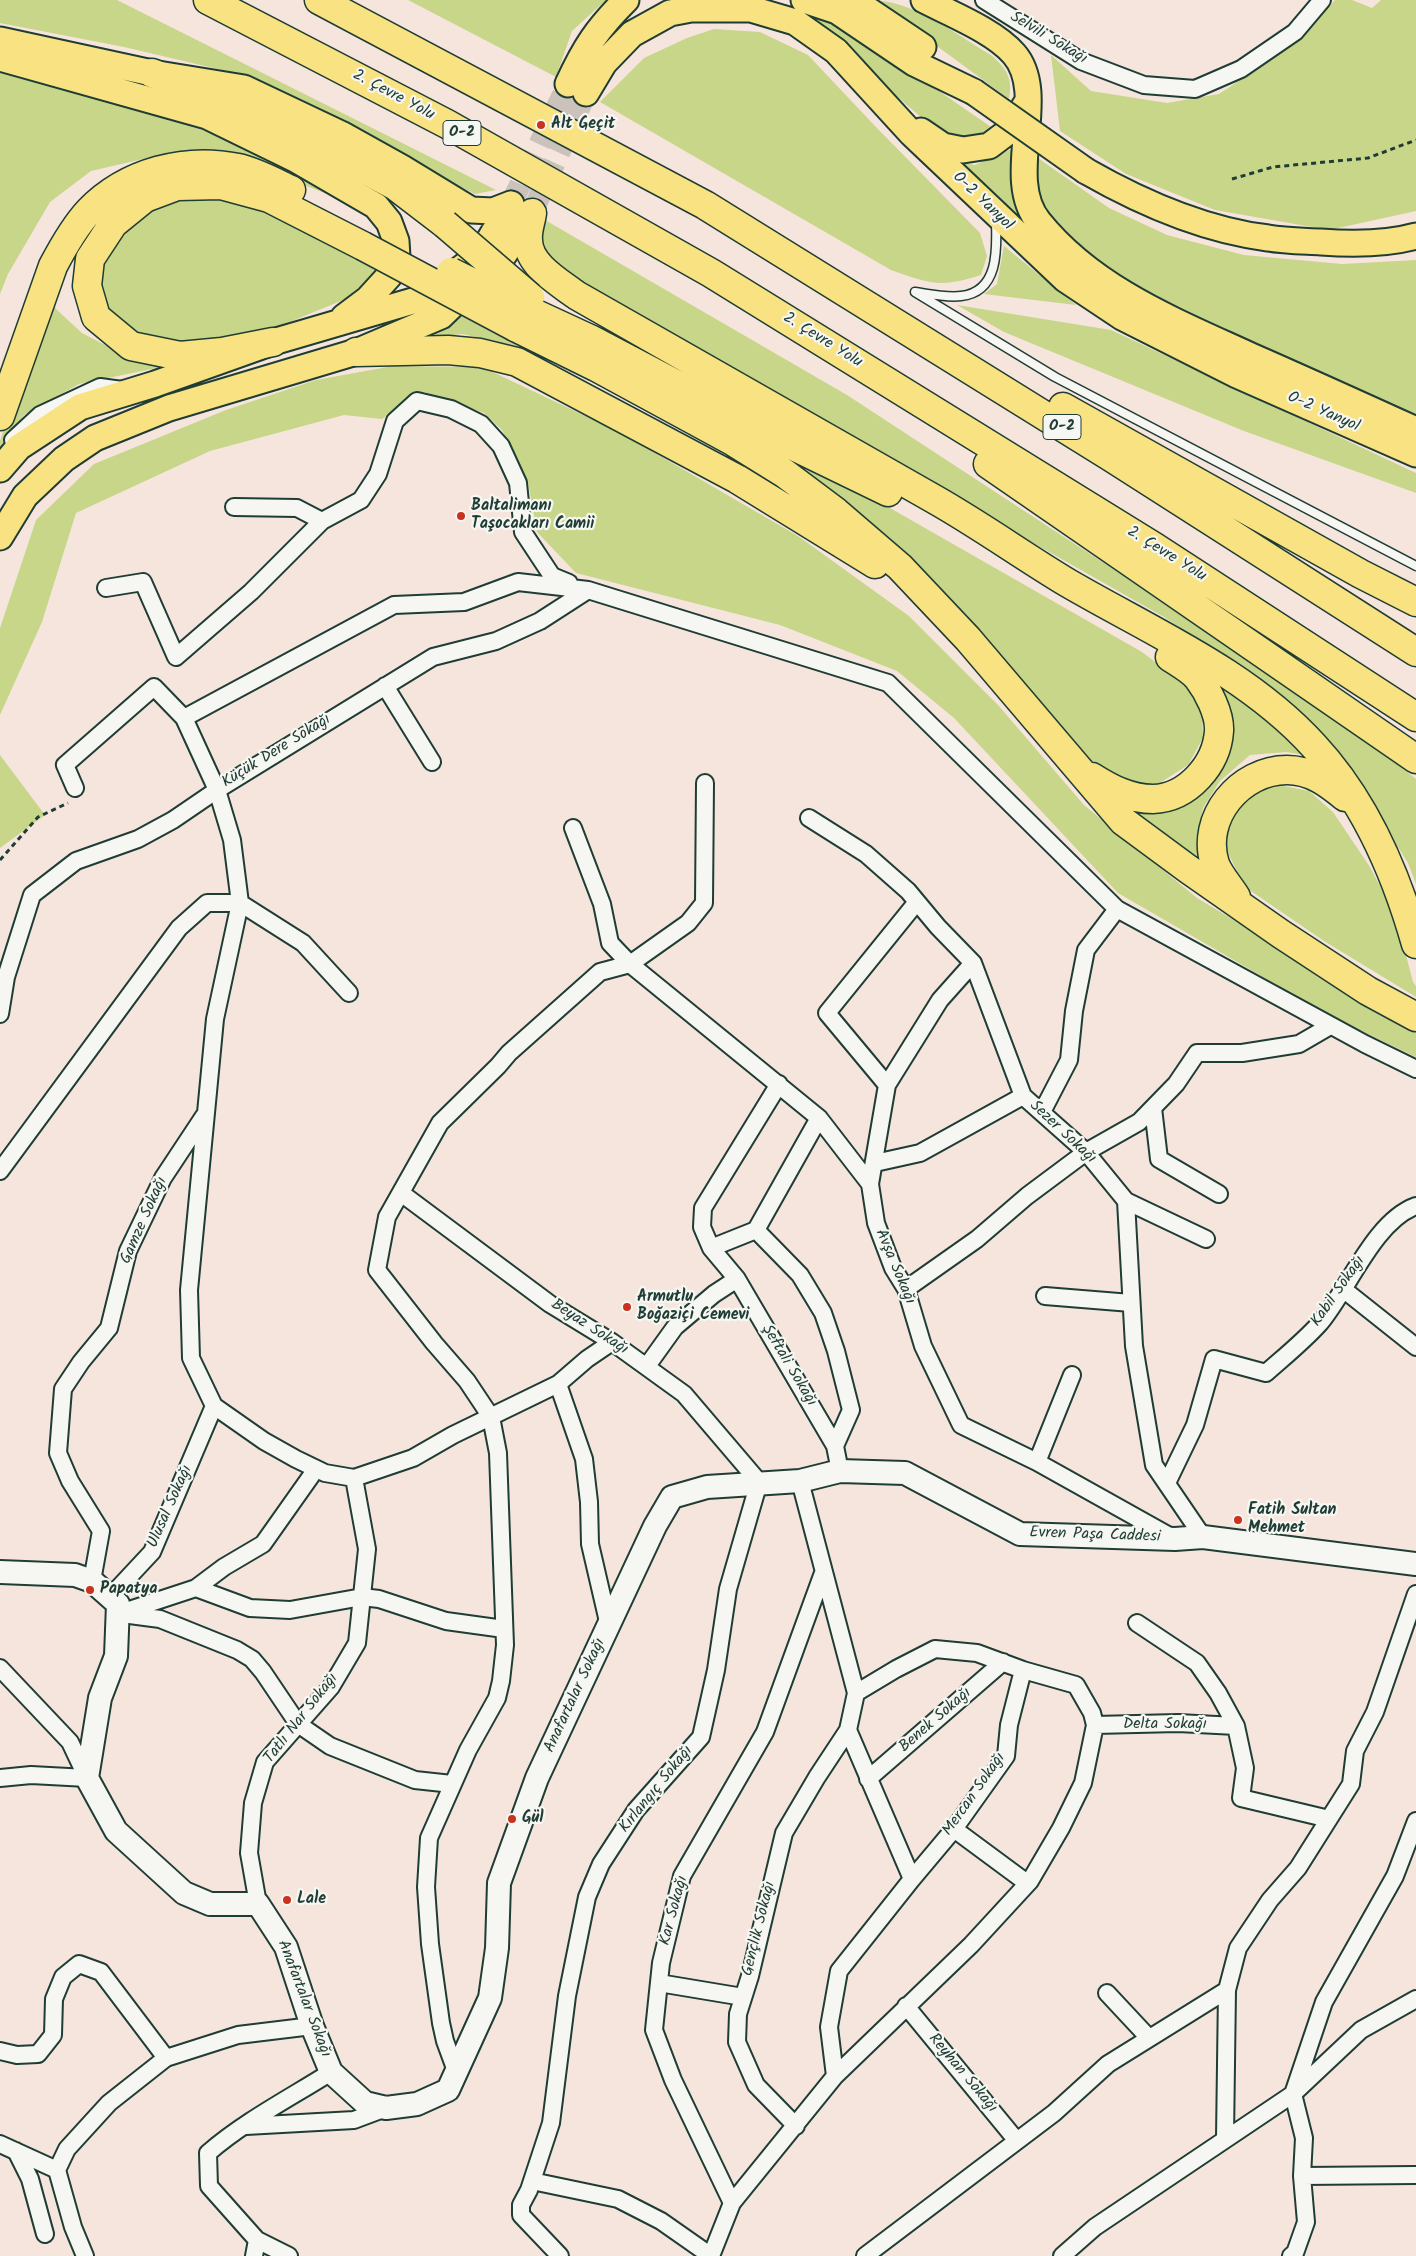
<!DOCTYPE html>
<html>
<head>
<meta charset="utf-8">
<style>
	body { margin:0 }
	canvas { display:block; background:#f6e5dd }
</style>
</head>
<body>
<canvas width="1416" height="2256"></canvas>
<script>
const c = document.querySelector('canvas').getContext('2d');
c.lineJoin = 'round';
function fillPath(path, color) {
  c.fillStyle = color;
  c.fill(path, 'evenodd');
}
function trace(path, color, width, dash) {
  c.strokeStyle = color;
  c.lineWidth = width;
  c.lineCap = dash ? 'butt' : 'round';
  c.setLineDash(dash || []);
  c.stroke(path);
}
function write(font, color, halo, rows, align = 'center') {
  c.font = font + ' Kalam,sans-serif';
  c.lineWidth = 4.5;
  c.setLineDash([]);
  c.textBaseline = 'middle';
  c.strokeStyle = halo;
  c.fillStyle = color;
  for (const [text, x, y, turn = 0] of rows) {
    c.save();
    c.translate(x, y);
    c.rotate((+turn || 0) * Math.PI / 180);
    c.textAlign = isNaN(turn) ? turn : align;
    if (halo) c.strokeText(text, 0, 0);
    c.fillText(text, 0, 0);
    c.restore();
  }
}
fillPath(new Path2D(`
	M0,0h117l379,190 -21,4 -232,-119 -119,-28 -124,-24z
	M408,0h198l-34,31 -16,46z
	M870,0c44,0 85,34 121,55 16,14 22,23 18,44l-128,-94z
	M1335,0h17l20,8 9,-8h35v211l-87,19 -114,-20 -89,-36 -66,-43 -9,-76 40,36 76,12 52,-9 77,-51z
	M799,12l40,10 155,107c-24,14 -32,13 -57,2z
	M714,29l46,3 48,23 67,71 105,107 7,23 -6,19c-41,13 -50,9 -90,-5l-291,-168 44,-44 43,-20z
	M0,69l209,63 131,67 -118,-46h-53l-78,18 -41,31 -42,72 -8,20z
	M1014,148c-6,33 -2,50 9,81l-74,-69 26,5z
	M1038,158l71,50 58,27 77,20 98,9 74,-4v160l-274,-122 -74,-55 -32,-46z
	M185,194l53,5 43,19 103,52 -8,9 -28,19 -73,30 -96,20 -49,-11 -26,-20 -6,-60 52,-52z
	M545,220l302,175 263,172 282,193 24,19v105l-8,-21 -62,-99 -61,-66 -121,-81 -581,-329 -44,-32 -3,-23z
	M1004,246l72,59 -92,-11 13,-10z
	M49,287l7,22 26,24 52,27 47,3 -102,21 -55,31 -24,32v-6z
	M957,305l154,25 305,143v20l-172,-62 -240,-99z
	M465,308l260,142 -203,-103 -60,-13 -56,7z
	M393,366l89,1 135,64 181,105 111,80 89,89 86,100 113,93 219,131v28l-82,-39 -216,-125 -164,-175 -57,-47 -117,-46 -204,-52 -39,-41 -9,-50 -26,-52 -18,-17 -60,-21 -42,27 -38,-4 -134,36 -134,62 -34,109 -42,93v-87l36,-108 58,-56 132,-54 90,-30z
	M770,449l92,43 280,160 41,31 19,25 1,30 -15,27 -30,19 -29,1 -37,-18z
	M1205,679l39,19 67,58 -25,-4 -36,3 -30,26 -17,27 -6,32 7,28 -77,-60 36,4 30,-12 24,-26z
	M0,755l45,60 -45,33z
	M1274,784l35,7 24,21 37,55 26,50 17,65 3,4v11l-92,-56 -79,-54 -20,-40 3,-28 17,-24z`), '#c8d68a');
trace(new Path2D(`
	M511,204l57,-120
	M532,213l54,-120`), '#cbc3bb', 22, [22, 11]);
const lane = new Path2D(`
	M996,221c1,28 3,71 -35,75 -14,2 -32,-2 -46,-4l140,85 361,189`);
const street = new Path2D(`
	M984,0l97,61 63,24 51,4 46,-20 54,-37 27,-32
	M13,440l27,-25 60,-28 22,3
	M234,507l63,1 25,13
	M106,588l37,-6 33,75 75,-65 71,-71 39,-21 17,-26 17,-53 22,-20 34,8 30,15 20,22 17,37 5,49 29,44 17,7
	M385,686l47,76
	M75,788l-10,-23 89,-78 30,31 210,-113 70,-3 54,-20 70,8 300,93 229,226 248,135 51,25
	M809,818l57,36 42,37 30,36 35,36 50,133 63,56 40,49 8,145 20,119 49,72
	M573,828l29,76 8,39 20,21 189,154 51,66 6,39 17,45 13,21 17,57 38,79 76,37 136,76
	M349,993l-46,-50 -63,-40 -8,-63 -15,-50 216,-133 63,-16 44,-20 48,-31
	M0,1014l6,-37 26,-82 44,-34 62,-22 35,-19 44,-30 -33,-72
	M779,1084l-76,124 -1,19 9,21 26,31 98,167 5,25
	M887,1085l-60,-72 89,-110
	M1153,1108l6,51 60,35
	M1042,1112l27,-52 5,-49 12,-61 31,-41
	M875,1163l45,-10 103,-57
	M0,1171l179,-243 28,-25h33l-25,116 -26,271 2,68 23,48 50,35 32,18 29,14 29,5 59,-20 40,-23 105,-51
	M870,1184l17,-99 53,-85 33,-37
	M401,1193l149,111 62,38 72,52 75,88 -31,107 -12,81 -15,67 -65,73 -35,54 -14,33 -20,99 -16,127 -22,67 -8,15v10l39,41
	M1126,1201l80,38
	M756,1230l44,45 23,38 13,38 15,59 -16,36
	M711,1248l45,-18 63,-112
	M906,1289l71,-50 50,-43 59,-44 53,-30 37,-38 21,-31h45l57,-9 31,-18
	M1343,1289l73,58
	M1045,1296l86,7
	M647,1366l28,-39 39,-33 23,-15
	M1037,1462l35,-87
	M1167,1483l28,-58 19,-66 52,14c18,-16 38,-32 54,-50 28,-33 54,-102 96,-117
	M92,1581l9,-50 -31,-50 -12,-28 5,-64 18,-27 28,-34 19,-77 35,-73 41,-62
	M196,1588l28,-21 39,-23 53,-75
	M110,1597l42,-45 62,-146
	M117,1614l79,-26 54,20 40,2 72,-13 17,2 67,22 58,8
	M122,1614l38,5 77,31 15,9 11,13 35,52 32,22 85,34 37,4
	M1137,1623l60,40 21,30 18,33 9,42 -4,30 88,21
	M609,1626l-19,-82 -1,-42 -5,-43 -26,-75 29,-25 25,-17
	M0,1668l70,74 17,36 -56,-3 -31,3
	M1095,1725l83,-2 58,3
	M868,1779l135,-117
	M954,1829l73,54
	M912,1879l42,-50 52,-73 3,-31 14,-55
	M258,1904l-9,-51 4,-50 12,-41 66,-75 26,-44 10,-94 -13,-71
	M659,1983l84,14
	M1107,1993l42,45
	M906,2006l111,135
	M0,2051l17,4 21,-1 15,-19 1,-36 9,-22 16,-13 22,8 65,86
	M456,2071l-11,-30 -4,-18 -11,-79 -4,-57 3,-49 39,-88 29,-52 4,-17 4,-36 -7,-192 -7,-36 -24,-36 -33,-38 -57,-73 10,-53 53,-94 58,-57 11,-13 91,-81 30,-8 58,-41 16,-20 1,-120
	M835,2076l136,-131 59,-64 31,-53 22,-45 12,-58 -3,-12 -16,-28 -53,-15 -46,-17 -42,-4 -39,20 -40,24
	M246,2126l108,-6 32,-12
	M796,2126l-40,-41 -19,-43 1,-28 12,-38 34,-143 33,-56 31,-47
	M1225,2138l2,-148 11,-42 32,-48 28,-32 53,-84 4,-33 20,-39 41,-118
	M0,2144l57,26
	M16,2151l14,28 15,55
	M1302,2176l114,-1
	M532,2181l86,18 43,22 50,35 21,-53 103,-127 -6,-49 10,-56 73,-92 -64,-149 8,-37 -56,-212
	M732,2203l-59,-123 -19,-50 7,-67 21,-87 83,-144 58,-159
	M85,2256l-12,-29 -16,-57 10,-21 42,-46 57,-45 72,-23 74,-9
	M254,2256l3,-16
	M289,2256l-32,-16 -48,-54 -1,-33c37,-32 82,-55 123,-81
	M865,2256l189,-143 54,-49 119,-74
	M1062,2256l33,-29 198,-133 68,-64 55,-31
	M1291,2256l4,-3 11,-31 -4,-46 2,-38 -11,-44 31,-92 71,-126 21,-55`);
const secondary = new Path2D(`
	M0,1572l75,3 17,6 26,23 -2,52 -16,42 -13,80 29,53 68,62 26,11h48l28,43 26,79 19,46 34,31 21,5 31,-4 31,-14 42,-92 7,-50 2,-65 38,-105 118,-252 17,-29 35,-10 93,-6 40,-10 65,2 115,61 155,5 28,-2 213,27`);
const primary = new Path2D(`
	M804,0l33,11 77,52 60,29
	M853,0l70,47
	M924,0c27,14 70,31 90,54 36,41 -12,124 25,168 54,67 136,99 212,134 55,24 110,49 165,74
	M0,40l152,33 92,15 97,46 61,34 69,42 22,1 18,-7
	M0,58l207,58 88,43 81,47 13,16 7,19 1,16 -8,19 -21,23 -24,18
	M568,84c17,-37 29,-55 58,-84
	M586,93l18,-30 28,-29 38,-21 21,-4h60l44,13 41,29 76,83 153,145 57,38 115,58 179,79
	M921,131l22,15 20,4 26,-4 20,-15 17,-27
	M1086,171c56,32 117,59 182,67 17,3 35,3 53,4 29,2 67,2 95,-6
	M0,469l19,-22 61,-40 75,-23 118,-42 150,-44 44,-34 18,-17 26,-43
	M0,537l25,-41 39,-37 31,-21 74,-30 187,-56 85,-36 62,-60 29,-43`);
const highway = new Path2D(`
	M208,0l239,124 264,149 445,275 260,169
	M319,0l386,205 406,252 305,195
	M152,73l88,35 82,39 72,38 51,39
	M532,213c-1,8 -5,18 -4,27 0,25 31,42 48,55 119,69 239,135 358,204 46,26 89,57 134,84 84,49 180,90 246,163 51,55 82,127 102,198
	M523,308l67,31 195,103 103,50
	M515,327l81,40 138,75 50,31 52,39 64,55 68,72 155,182 65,48 93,65 87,57 48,26
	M273,342l-51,10 -42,4 -49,-10 -35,-29 -9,-31 3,-27 23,-35 32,-26 32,-12 44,-1 48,13 94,48
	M356,352l92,-2 32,3 37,9 220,117 138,85
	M1063,407l298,167 55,28
	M0,416l53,-150c10,-19 21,-39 36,-55 38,-39 96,-54 149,-43 18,4 36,14 53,22
	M988,464l428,295
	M1092,777c19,12 38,22 61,22 35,-1 64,-35 66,-68 1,-17 -11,-40 -21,-53 -6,-8 -19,-15 -28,-21
	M1236,897c-6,-10 -17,-22 -21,-33 -15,-46 25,-94 72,-94 24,0 41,13 58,27`);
trace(lane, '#1f3d34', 11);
trace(street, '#1f3d34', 20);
trace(secondary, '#1f3d34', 26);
trace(primary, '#1f3d34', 29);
trace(highway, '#1f3d34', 31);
trace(new Path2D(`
	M1232,179l41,-12 95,-9 48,-18
	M0,860l38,-43 30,-14`), '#1f3d34', 3, [5, 4]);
trace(lane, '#f6f6f2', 8);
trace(street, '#f6f6f2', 16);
trace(secondary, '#f6f6f2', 22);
trace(primary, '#f8e281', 25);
trace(highway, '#f8e281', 28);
const primaryBridge = new Path2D(`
	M974,92l112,79`);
const highwayBridge = new Path2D(`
	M445,224l85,73
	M363,246l152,81
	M451,272l72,36`);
trace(primaryBridge, '#1f3d34', 29, []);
trace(highwayBridge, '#1f3d34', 31, []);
trace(primaryBridge, '#f8e281', 25);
trace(highwayBridge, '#f8e281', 28);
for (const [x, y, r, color] of [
	[541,125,5,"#c8321e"],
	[461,516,5,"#c8321e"],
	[627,1307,5,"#c8321e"],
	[1238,1520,5,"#c8321e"],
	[90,1590,5,"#c8321e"],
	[512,1819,5,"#c8321e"],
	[287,1900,5,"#c8321e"]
]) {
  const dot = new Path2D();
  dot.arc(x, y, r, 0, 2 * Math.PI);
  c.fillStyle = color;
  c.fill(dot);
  trace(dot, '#f6f6f2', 2);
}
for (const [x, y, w] of [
	[462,133,38],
	[1062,427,38]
]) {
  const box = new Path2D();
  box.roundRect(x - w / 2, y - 12.5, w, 25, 4);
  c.fillStyle = '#f6f6f2';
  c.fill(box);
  trace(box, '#1f3d34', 1);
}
write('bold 15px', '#1f3d34', null, [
	["O-2",462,133],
	["O-2",1062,427]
]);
write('16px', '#1f3d34', '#f6f6f2', [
	["Selvili Sokağı",1048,39,31],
	["2. Çevre Yolu",393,96,28],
	["O-2 Yanyol",982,202,44],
	["2. Çevre Yolu",822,341,32],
	["O-2 Yanyol",1323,413,24],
	["2. Çevre Yolu",1166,555,32],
	["Küçük Dere Sokağı",277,752,-32],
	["Sezer Sokağı",1062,1133,43],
	["Gamze Sokağı",145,1221,-66],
	["Avşa Sokağı",894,1267,67],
	["Kabil Sokağı",1339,1292,-55],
	["Beyaz Sokağı",589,1328,33],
	["Şeftali Sokağı",788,1366,59],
	["Ulusal Sokağı",171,1507,-66],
	["Evren Paşa Caddesi",1095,1536,2],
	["Anafartalar Sokağı",576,1696,-65],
	["Tatlı Nar Sokağı",302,1719,-52],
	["Benek Sokağı",936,1721,-41],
	["Delta Sokağı",1165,1725],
	["Kırlangıç Sokağı",657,1790,-51],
	["Mercan Sokağı",975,1795,-55],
	["Kar Sokağı",675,1911,-75],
	["Gençlik Sokağı",760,1929,-76],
	["Anafartalar Sokağı",303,1999,69],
	["Reyhan Sokağı",962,2074,50]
]);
write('bold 16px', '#1f3d34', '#f6f6f2', [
	["Alt Geçit",551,125],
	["Baltalimanı",471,507],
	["Taşocakları Camii",471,525],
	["Armutlu",637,1298],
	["Boğaziçi Cemevi",637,1316],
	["Fatih Sultan",1248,1511],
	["Mehmet",1248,1529],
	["Papatya",100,1590],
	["Gül",522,1819],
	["Lale",297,1900]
], 'left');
</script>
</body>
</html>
